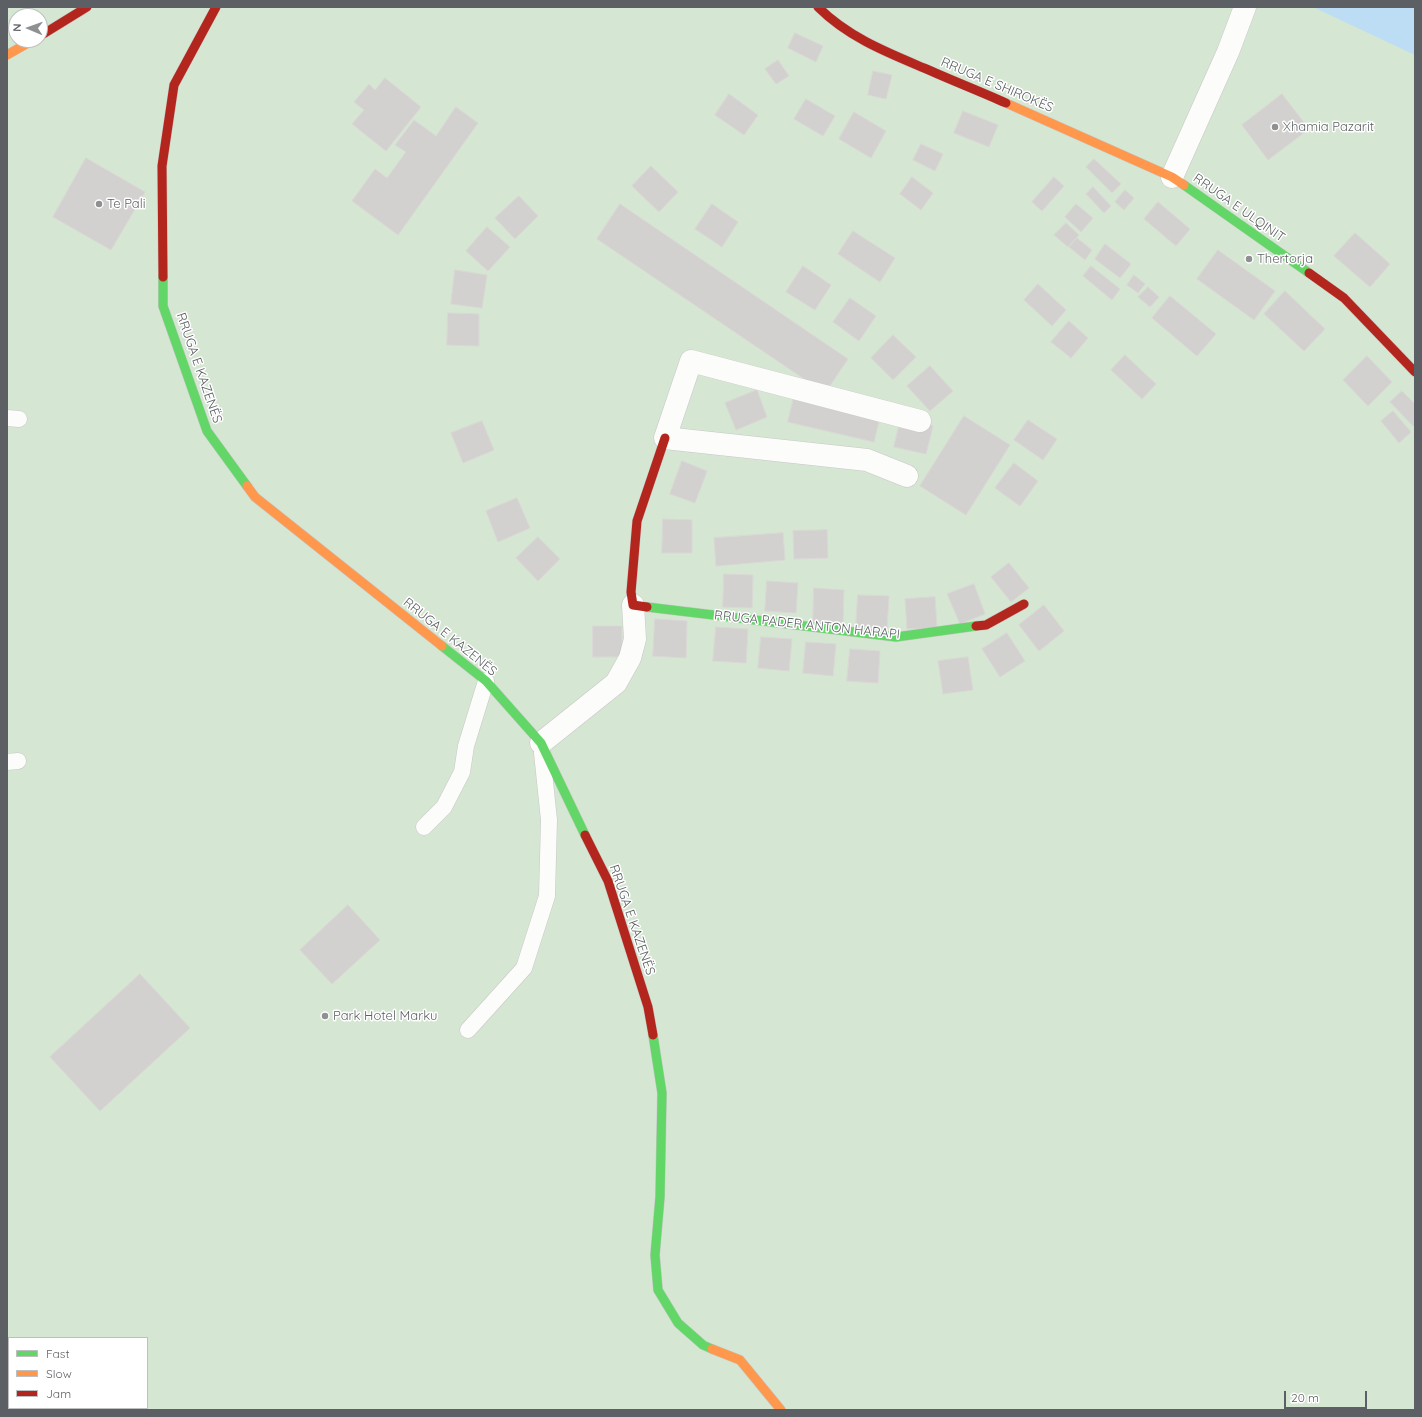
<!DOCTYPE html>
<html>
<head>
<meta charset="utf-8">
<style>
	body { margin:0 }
	#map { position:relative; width:1422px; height:1417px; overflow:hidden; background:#ebeae6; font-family:Quicksand,sans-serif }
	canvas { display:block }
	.frame { position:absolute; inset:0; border:8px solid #5c5f63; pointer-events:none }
	.legend { position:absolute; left:8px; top:1337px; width:140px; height:72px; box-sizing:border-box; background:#fff; border:1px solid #bebfc1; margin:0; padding:5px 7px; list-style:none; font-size:12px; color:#5c5f63 }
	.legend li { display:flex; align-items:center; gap:8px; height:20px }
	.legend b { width:20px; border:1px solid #bebfc1 }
	.north { position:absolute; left:8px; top:8px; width:40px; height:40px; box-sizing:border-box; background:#fff; border:1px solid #bebfc1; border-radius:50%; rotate:272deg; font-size:11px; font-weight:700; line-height:16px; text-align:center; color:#5c5f63 }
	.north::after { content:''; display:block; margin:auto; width:14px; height:18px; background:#8e9091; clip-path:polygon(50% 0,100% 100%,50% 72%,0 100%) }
	.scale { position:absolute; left:1284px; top:1391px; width:83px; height:18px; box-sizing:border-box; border:2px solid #5c5f63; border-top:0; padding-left:5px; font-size:12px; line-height:14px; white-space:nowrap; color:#5c5f63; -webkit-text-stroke:3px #fff; paint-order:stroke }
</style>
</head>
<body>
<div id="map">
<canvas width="1422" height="1417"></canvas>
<div class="frame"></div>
<ul class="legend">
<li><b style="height:5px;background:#63d668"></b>Fast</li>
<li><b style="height:5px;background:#ff974d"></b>Slow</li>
<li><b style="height:5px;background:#b3261e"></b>Jam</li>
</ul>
<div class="north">N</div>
<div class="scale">20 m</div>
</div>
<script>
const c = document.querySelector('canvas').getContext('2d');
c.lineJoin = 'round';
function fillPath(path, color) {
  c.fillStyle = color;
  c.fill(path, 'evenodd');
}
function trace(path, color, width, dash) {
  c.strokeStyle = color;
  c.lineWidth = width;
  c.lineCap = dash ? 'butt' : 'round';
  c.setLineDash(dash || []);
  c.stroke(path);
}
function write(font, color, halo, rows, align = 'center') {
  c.font = font + ' Quicksand,sans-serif';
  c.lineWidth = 3;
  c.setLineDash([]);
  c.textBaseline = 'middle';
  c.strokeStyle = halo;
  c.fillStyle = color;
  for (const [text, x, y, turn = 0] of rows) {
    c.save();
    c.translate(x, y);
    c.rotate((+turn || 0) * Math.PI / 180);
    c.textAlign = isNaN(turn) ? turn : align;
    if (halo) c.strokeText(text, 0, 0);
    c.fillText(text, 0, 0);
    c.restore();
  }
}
fillPath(new Path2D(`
	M7,7h1408v1403h-1408zM16,16h24v24h-24zM9,1338h138v70h-138z`), '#d5e6d2');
fillPath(new Path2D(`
	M1313,7h102v48z`), '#bcddf3');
const building = new Path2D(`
	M795,33l28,13 -7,16 -28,-14z
	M778,60l11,16 -13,8 -11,-15z
	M873,71l19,4 -6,24 -18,-4z
	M385,78l36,29 -35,44 -34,-27 12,-14 -10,-8 15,-18 6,6z
	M729,94l29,21 -14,20 -29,-20z
	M1282,94l27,35 -41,31 -26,-35z
	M806,99l29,17 -12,20 -29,-17z
	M456,107l22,16 -80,112 -46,-34 23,-32 12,9 19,-26 -11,-7 19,-25 22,16z
	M963,111l35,14 -9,22 -35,-14z
	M854,112l32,19 -15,27 -32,-19z
	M921,144l22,10 -8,17 -22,-11z
	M86,158l59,34 -34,58 -58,-33z
	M1094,159l27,25 -9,9 -26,-26z
	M651,166l27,26 -19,20 -27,-26z
	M912,177l21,16 -12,17 -21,-16z
	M1054,177l10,9 -22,25 -10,-9z
	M1093,187l18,19 -7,7 -18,-19z
	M1125,190l9,8 -10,12 -9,-8z
	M519,196l19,20 -23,23 -20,-21z
	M1158,202l32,27 -14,17 -32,-27z
	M620,204l228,155 -23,34 -228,-154z
	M712,204l26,18 -16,25 -27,-18z
	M1076,204l17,14 -12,14 -16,-15z
	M1066,223l13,12 -11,12 -14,-12z
	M487,227l23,20 -22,24 -22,-20z
	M853,231l42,27 -15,24 -42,-28z
	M1355,233l35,31 -20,23 -36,-31z
	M1077,238l15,12 -7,10 -16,-13z
	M1105,244l26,20 -11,14 -25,-19z
	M1218,250l57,41 -21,29 -57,-41z
	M803,266l28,19 -16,25 -29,-18z
	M1091,266l29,23 -8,11 -29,-24z
	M455,270l32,5 -5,33 -31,-4z
	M1134,275l11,9 -7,9 -11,-8z
	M1038,284l28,26 -14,16 -28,-26z
	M1148,287l11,10 -9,10 -12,-10z
	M1285,291l40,38 -21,22 -40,-37z
	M1170,296l46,38 -19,22 -45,-38z
	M850,298l26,18 -17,25 -26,-19z
	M448,313l31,1v32l-32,-1z
	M1069,321l19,17 -17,20 -20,-16z
	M893,335l23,22 -23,23 -22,-22z
	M1125,355l31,29 -14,15 -31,-29z
	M1367,356l25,26 -24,24 -25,-26z
	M930,366l23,25 -23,20 -23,-25z
	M757,390l10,27 -31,13 -11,-27z
	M1402,391l13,13v24l-25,-26z
	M795,392l86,21 -7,29 -86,-20z
	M1393,411l18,21 -12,11 -18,-22z
	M964,416l46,29 -44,70 -46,-29z
	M901,418l32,8 -7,28 -32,-7z
	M1028,420l29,19 -14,21 -29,-20z
	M482,421l12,29 -31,13 -12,-30z
	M682,461l25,10 -12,32 -25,-9z
	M1014,463l24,18 -18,25 -25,-18z
	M517,498l13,30 -32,14 -12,-31z
	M663,519l29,1v33h-30z
	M827,530l1,28 -34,1 -1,-28z
	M783,533l2,27 -69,6 -2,-28z
	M538,537l22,22 -22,22 -22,-23z
	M1009,563l20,25 -18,14 -20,-25z
	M724,574l29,1 -1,33 -29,-1z
	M767,581l31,2 -2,30 -31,-2z
	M974,584l11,30 -25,10 -13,-30z
	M814,588l30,2 -1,33 -30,-1z
	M858,595l31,1 -2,32 -31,-2z
	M935,597l2,31 -30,1 -2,-30z
	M1044,605l20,26 -25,20 -20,-26z
	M655,619l32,2 -1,37 -33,-2z
	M593,626h29v31h-29z
	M716,627l32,2 -2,34 -33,-2z
	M1007,633l18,28 -25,16 -18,-28z
	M761,637l31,2 -3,32 -31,-3z
	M806,642l30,2 -3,32 -30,-3z
	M850,649l30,2 -2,32 -31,-2z
	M968,657l5,33 -30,4 -5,-33z
	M348,905l32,35 -48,44 -32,-34z
	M140,974l50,54 -90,83 -50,-54z`);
fillPath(building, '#d2d1cf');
trace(building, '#dad8d5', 1);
const lane = new Path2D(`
	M7,418l12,1
	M7,762l11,-1
	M424,827l20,-20 18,-35 4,-26 20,-65
	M468,1030l56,-62 23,-72 2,-76 -7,-67`);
const street = new Path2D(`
	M1172,177l56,-125 17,-45
	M907,476l-40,-16 -202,-22 26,-77 229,60
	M541,743l75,-60 14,-25 5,-19 -2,-34`);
const fast = new Path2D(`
	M1184,185l125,88
	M163,277v29l44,125 40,55
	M647,607l249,30 80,-11
	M442,646l44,35 55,62 44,92
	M653,1035l9,58 -2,104 -5,58 3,35 20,33 25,22 9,4`);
const slow = new Path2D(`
	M7,55l26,-15
	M1006,103l166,74 12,8
	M247,486l8,11 187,149
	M712,1349l28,11 41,50`);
const jam = new Path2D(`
	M818,7c30,30 68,45 106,61 27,12 55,23 82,35
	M40,36l47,-29
	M1309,273l35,25 71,74
	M163,277l-1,-111 12,-81 42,-78
	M647,607l-14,-2 -2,-13 6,-71 28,-83
	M976,626l10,-1 38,-21
	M585,835l23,46 40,126 5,28`);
trace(lane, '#c8c8c8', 17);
trace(street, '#c8c8c8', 23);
trace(fast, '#c8c8c7', 10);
trace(slow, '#c8c8c7', 10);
trace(jam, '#c8c8c7', 10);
trace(lane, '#fcfcfb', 16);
trace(street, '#fcfcfb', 22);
trace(fast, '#63d668', 9);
trace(slow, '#ff974d', 9);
trace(jam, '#b3261e', 9);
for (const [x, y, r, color] of [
	[1275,127,4,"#8e9091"],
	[99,204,4,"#8e9091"],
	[1249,259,4,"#8e9091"],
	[325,1016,4,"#8e9091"]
]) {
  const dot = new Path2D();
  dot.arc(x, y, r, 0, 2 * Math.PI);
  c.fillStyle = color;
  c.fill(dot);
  trace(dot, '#fff', 1.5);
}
write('13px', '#5c5f63', '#fff', [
	["RRUGA E SHIROKËS",997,85,23],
	["RRUGA E ULQINIT",1239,208,35],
	["RRUGA E KAZENËS",199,368,71],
	["RRUGA PADER ANTON HARAPI",807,625,6],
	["RRUGA E KAZENËS",450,637,39],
	["RRUGA E KAZENËS",632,920,71]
]);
write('13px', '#5c5f63', '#fff', [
	["Xhamia Pazarit",1283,127],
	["Te Pali",107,204],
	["Thertorja",1257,259],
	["Park Hotel Marku",333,1016]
], 'left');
</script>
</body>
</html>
